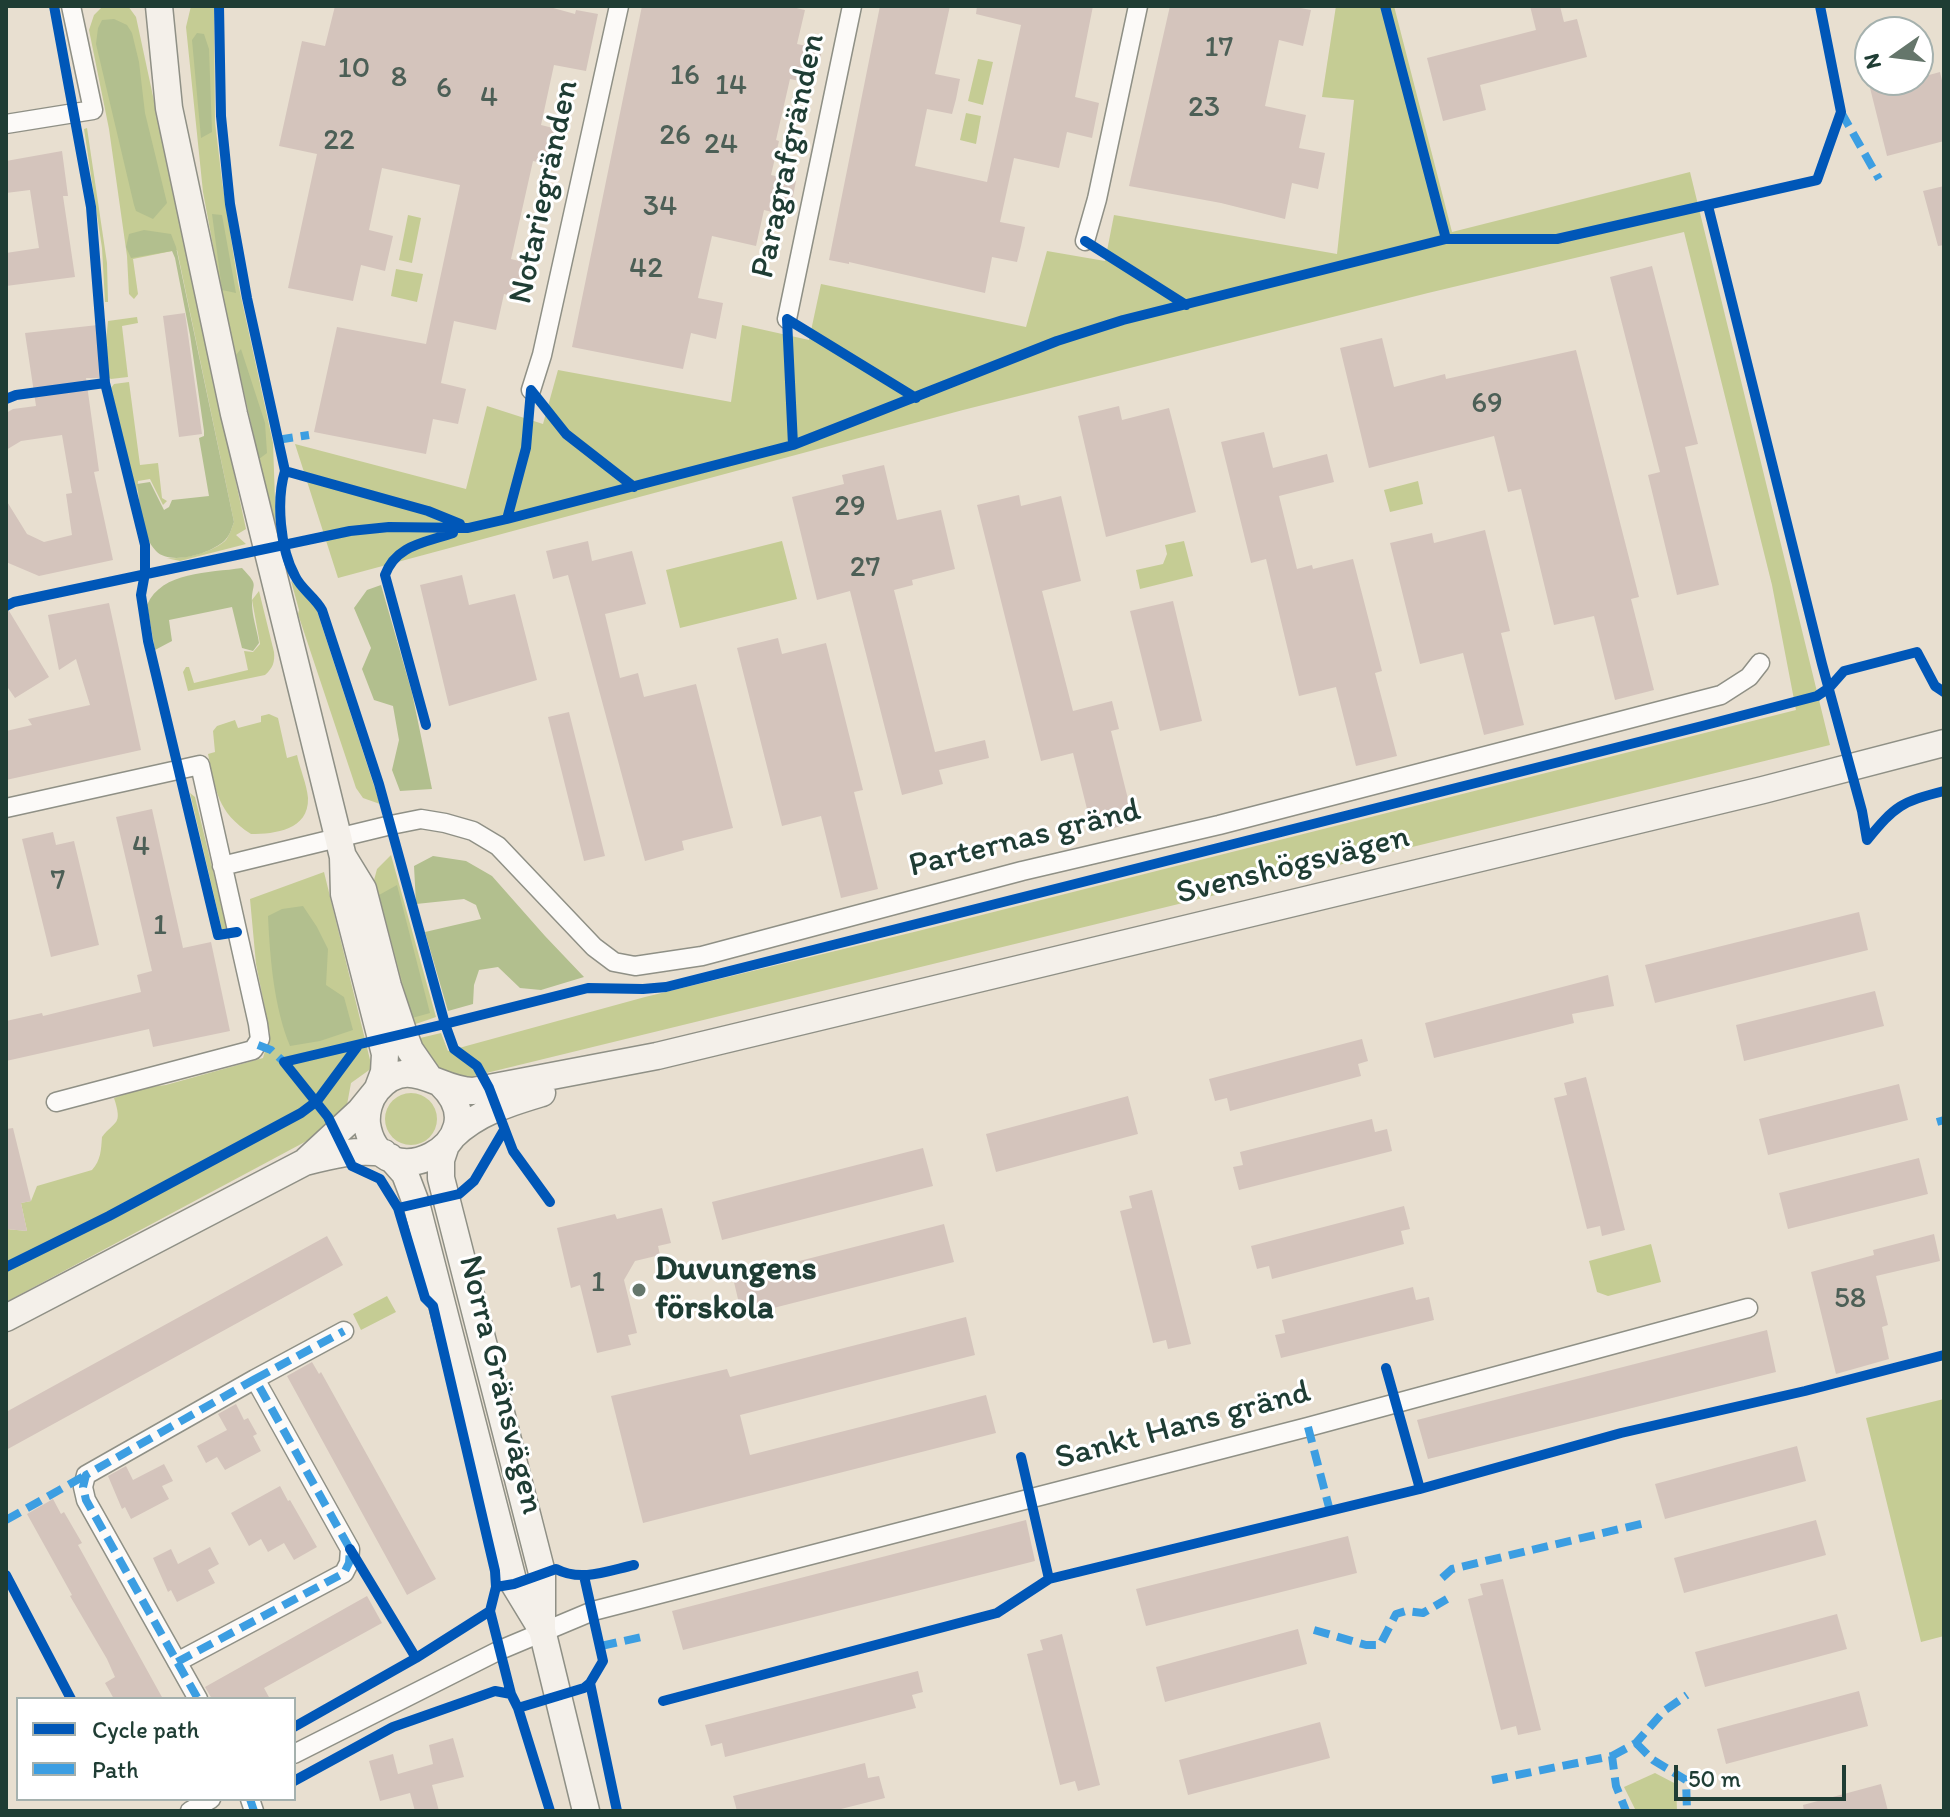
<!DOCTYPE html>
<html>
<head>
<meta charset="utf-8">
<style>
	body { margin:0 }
	#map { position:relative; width:1950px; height:1817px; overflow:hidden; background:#e8dfd0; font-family:Itim,sans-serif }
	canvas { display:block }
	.frame { position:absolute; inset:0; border:8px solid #1f3d34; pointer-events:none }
	.legend { position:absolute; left:16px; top:1697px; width:280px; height:104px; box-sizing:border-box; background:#fff; border:2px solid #a5b1ae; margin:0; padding:10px 14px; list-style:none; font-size:24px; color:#1f3d34 }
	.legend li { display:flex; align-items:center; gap:16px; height:40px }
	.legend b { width:40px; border:2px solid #a5b1ae }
	.north { position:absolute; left:1854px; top:16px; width:80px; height:80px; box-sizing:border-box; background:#fff; border:2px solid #a5b1ae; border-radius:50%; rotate:256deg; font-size:22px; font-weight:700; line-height:32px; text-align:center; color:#1f3d34 }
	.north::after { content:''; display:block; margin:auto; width:28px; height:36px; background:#65766b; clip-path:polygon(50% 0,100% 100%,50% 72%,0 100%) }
	.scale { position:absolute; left:1674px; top:1765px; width:172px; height:36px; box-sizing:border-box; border:4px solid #1f3d34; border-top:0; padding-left:10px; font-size:24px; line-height:28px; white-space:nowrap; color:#1f3d34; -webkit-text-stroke:6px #fff; paint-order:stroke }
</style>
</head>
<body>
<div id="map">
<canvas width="1950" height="1817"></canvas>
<div class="frame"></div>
<ul class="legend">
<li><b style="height:10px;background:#0057b8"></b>Cycle path</li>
<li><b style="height:10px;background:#3c9ee2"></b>Path</li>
</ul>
<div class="north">N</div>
<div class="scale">50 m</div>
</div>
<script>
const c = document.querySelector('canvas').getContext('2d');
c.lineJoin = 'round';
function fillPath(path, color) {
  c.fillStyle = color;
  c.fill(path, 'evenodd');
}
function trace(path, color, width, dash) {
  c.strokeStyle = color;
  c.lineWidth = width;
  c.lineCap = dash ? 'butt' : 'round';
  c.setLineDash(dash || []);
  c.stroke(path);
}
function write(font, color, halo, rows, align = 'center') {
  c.font = font + ' Itim,sans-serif';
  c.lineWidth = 6;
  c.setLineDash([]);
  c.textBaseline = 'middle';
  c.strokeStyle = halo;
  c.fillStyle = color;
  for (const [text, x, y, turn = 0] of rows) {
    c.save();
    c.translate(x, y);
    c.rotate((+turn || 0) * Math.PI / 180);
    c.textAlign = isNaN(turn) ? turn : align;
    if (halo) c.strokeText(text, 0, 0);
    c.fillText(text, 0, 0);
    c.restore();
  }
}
fillPath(new Path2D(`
	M103,6h25l8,11 110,512 -10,6 10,9 -66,17 -14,-3c16,2 47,-6 59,-17 4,-4 7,-14 9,-19l-57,-272 -44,9 5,35 -4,5 -5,-5 -2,-38 -18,-127 -20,-99 5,-15z
	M191,6h23l1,116 7,59 16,102 35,160 3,85 -48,-202 -25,-134 -17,-165z
	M1336,6h58l58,226 238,-60 140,573 -1356,331v4l-32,-8 -26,-33 25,-6 7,18 197,-54 273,-66 878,-221 -24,-125 -88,-353 -256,61 -465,117 -625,168 -43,-134 171,45 21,-83 56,18 15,-54 173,32 11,-77 67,15 12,-56 205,43 21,-76 58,10 9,-46 223,39 17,-154 -32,-3z
	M978,59l15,3 -10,43 -15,-4z
	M966,113l15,3 -5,28 -16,-4z
	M87,128l20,135 1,39h-3l-3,-54 -18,-119z
	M408,215l13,3 -9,45 -13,-3z
	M396,269l27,5 -6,28 -26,-6z
	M137,317l1,6 -16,3 6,51 -17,2 -2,-1 -3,-37 2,-20z
	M129,382l11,83 18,-2 4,35 5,3 -4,4 -13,-26 -12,2 -1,15 -26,-108 3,-4z
	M1418,481l5,23 -33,8 -6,-22z
	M782,541l15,58 -117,29 -14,-58z
	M1184,541l9,35 -53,13 -4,-19 27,-6 4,-10 -2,-9z
	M291,581l19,17 7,13 63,193 -17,-6 -7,-10 -58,-174 1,-4z
	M259,591l15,61c1,10 -1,16 -9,23l-77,16 -5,-19 3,-5h3l5,16 54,-13 -4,-19 9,1 7,-8 -8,-44z
	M269,714l9,4 9,40 10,-3c3,14 10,30 11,43 1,32 -33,36 -57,36 -34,-22 -35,-43 -43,-80l7,-2 -2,-21 4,-5 18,-6 3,8 23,-6v-6z
	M190,793l5,4 32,132 -5,1z
	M391,855l45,162 -26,9 -37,-142 4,-15z
	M324,872l48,196 -21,15 -7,38 -338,181v-73l21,2 -6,-28 10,-2 6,-15 55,-16c9,-10 9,-20 10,-33 13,-17 21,-11 12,-39l28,-10 24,-3 97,-27 7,-24 -14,-70 -6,-65z
	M385 1119a26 26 0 1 1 52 0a26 26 0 1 1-52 0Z
	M1651,1244l10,38 -53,14 -11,-4 -8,-31z
	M387,1296l9,16 -35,18 -8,-16z
	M1944,1399v237l-23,6 -55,-224z
	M1655,1773l21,11 1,27h-41l-12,-24z`), '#c5cc94');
fillPath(new Path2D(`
	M114,19l13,6 5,8 7,29 6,51 22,90 -14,16 -17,-8 -2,-6 -38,-161 2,-16 4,-8z
	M197,33l7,1 5,15 3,83 -11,6 -9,-98z
	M212,214l10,1 14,78 -14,-3z
	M144,230l27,4 5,13 58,275c-2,5 -4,13 -8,17 -11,13 -55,28 -70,12 -15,-16 -16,-46 -19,-67l13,-2 14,28 5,-3 3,-7 37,-4 -10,-58 5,-2v-5l-14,-96 -15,-77 -3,-7 -41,7 -5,-11 3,-13z
	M241,349l24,74 2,30 -8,6 -23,-104z
	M242,568c19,20 9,14 10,35 0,13 5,27 7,40l-6,8 -11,-3 -10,-41 -63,13 3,21 -17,9 -8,-45c15,-34 62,-32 95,-37z
	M381,585l31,108 20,96 -32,2 -8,-21 7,-30 -6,-34 -19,-6 -12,-31 9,-21 -17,-40 13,-18z
	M433,856l33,5 26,15 53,60 39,41 -43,13 -21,-2 -22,-21 -19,3 -5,15 -1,19 -25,7 -23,-79 56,-13 -5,-14 -12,-6 -48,5 -2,-38z
	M397,885l33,128 -18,5 -33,-123z
	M303,906l14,21 11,22 -2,36 18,12 9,33 -33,11 -30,5c-16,-39 -20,-87 -22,-130l14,-7z`), '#b2bf8e');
fillPath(new Path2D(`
	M335,6h211l29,8 1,-4 22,4 -12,57 -32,-6 -13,60 24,6 -7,35 -25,-5 -22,98 25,6 -8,35 -24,-6 -8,36 -42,-9 -13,62 25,6 -8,35 -25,-5 -7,35 -112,-22 23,-105 89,17 34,-159 -78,-17 -13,62 24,6 -8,35 -24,-6 -8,36 -65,-13 29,-134 -38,-8 23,-105 23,5z
	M642,6h146l17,4 -8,34 25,5 -7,35 -25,-5 -14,61 3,1 -8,34 25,6 -7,35 -25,-6 -8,36 -44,-10 -14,62 25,5 -7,36 -25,-6 -8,36 -111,-22z
	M880,6h70l-15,68 25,5 -4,20 -4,15 -25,-5 -12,57 72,16 34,-157 -45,-11 1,-8h116l-18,91 24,6 -7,35 -25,-6 -8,36 -45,-10 -14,64 25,5 -4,19 -4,16 -25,-5 -7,36 -136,-31v2l-20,-4z
	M1170,6h120l21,4 -8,36 -24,-6 -14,66 41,9 -7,33 26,5 -7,36 -26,-6 -7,36 -64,-16 -92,-17z
	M1530,6h30l4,16 13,-3 10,38 -107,28 6,25 -43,11 -16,-63 109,-28z
	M1940,72l4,17v52l-57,15 -19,-76h50v-2z
	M62,151l6,45h-5l12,81 -69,9v-33l33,-5 -9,-58 -24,3v-32z
	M1944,186v59l-6,1 -15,-55z
	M1652,266l46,178 -13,3 34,138 -42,10 -29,-120 12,-3 -50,-195z
	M185,313l17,121 -23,3 -16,-121z
	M98,325l1,53h-13l13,93 -5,1 19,88 -74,16 -33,-14v-62l21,34 17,8 28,-7 -6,-41 6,-1 -10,-58 -41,6 -15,9v-37l7,-4 23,-3 -11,-73z
	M1382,338l12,49 51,-13 1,5 130,-29 63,247 -8,2 23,91 -39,10 -21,-84 -40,9 -33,-136 -13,3 -14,-56 -125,32 -29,-120z
	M1119,406l3,14 47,-12 27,104 -90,25 -28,-121z
	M1264,432l9,36 54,-14 7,28 -55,14 18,73 15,-4 1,4 40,-10 29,112 -7,2 22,83 -41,10 -20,-79 -37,9 -33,-137 -15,4 -30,-121z
	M884,465l13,55 44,-10 14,59 -43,11 1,5 -19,5 41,162 50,-12 4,18 -50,12 4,14 -41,11 -52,-204 -33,9 -25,-103 52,-13 -2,-9z
	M1019,495l2,11 40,-10 20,85 -39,10 31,120 39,-10 7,28 -8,2 23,92 -41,10 -20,-80 -32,8 -64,-256z
	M1485,530l25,101 -9,2 23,92 -40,10 -21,-82 -43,11 -30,-121 42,-10 2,10z
	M588,541l4,20 40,-10 14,53 -41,10 15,64 18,-5 6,24 52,-13 37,144 -51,13 2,9 -39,11 -77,-286 -15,4 -7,-28z
	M462,575l7,30 46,-11 22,86 -88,26 -29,-121z
	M1173,601l29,120 -42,10 -30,-120z
	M109,603l32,147 -135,30v-49l26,-6 -4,-6 62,-14 -14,-46 -17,11 -11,-55z
	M6,606l43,71 -34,21 -9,-13z
	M778,638l4,16 44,-11 37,147 -9,2 24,97 -37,9 -20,-82 -39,10 -45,-178z
	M569,712l36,144 -21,5 -36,-144z
	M152,809l31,139 28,-6 19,89 -77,16 -4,-18 -143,32v-40l36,-8 1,3 98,-24 -4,-17 15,-4 -36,-154z
	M53,832l3,13 18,-4 25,104 -48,12 -29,-118z
	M1859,912l9,38 -213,53 -10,-38z
	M1608,975l6,31 -42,8 2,9 -140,35 -9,-35z
	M1875,991l9,35 -140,35 -8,-36z
	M1362,1039l6,22 -10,3 3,12 -131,35 -3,-13 -12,3 -6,-22z
	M1586,1077l39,153 -23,6 -2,-10 -13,3 -33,-131 13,-3 -3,-12z
	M1899,1084l9,36 -140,35 -9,-36z
	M1128,1096l10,38 -142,38 -10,-38z
	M1372,1119l3,13 12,-3 5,22 -153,39 -6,-23 10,-2 -3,-13z
	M13,1128l18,73 -10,2 6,28 -21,-2v-100z
	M923,1148l10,38 -211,54 -10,-38z
	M1919,1158l9,36 -140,35 -9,-36z
	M1152,1190l39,154 -23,5 -2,-9 -13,3 -33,-132 12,-3 -3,-12z
	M1404,1206l6,23 -9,2 3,13 -132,35 -3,-13 -12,3 -6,-23z
	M662,1208l9,35 -13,3 2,9 -25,6 -11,19 13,53 -9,2 3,10 -34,8 -17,-68 -9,3 -14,-60 58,-14 2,5z
	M944,1224l10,38 -212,54 -9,-38z
	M1934,1234l6,27 -64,15 12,49 -6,2 7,32 -53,15 -25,-102 63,-17 -1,-5z
	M327,1236l16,29 -337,185v-38z
	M1413,1287l3,13 13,-3 5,23 -153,38 -6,-23 10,-2 -3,-13z
	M966,1317l9,38 -235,60 10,40 236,-60 10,38 -353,90 -32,-127 116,-27 3,8z
	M1767,1330l9,42 -348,87 -11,-39z
	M312,1362l7,12 2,-2 115,207 -29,16 -120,-219z
	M236,1404l8,16 4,-2 9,16 -4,2 8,15 -36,19 -8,-13 -11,6 -9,-17 30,-16 -9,-16z
	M1797,1446l9,35 -141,38 -10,-35z
	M164,1464l9,17 -11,5 7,13 -38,20 -6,-12 -3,2 -14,-33 18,-10 7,14z
	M280,1486l8,15 2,-1 27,47 -23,13 -10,-17 -16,9 -7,-13 -12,7 -18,-33z
	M53,1499l8,15 3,-2 18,31 -4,2 85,154h-49l-9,-16 10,-6 -8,-18 -37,-63 2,-1 -45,-81z
	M1026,1520l9,41 -352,89 -11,-39z
	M1816,1520l10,35 -142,38 -10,-35z
	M1348,1536l9,37 -211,53 -10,-37z
	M210,1547l9,17 -11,6 7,13 -38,19 -6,-12 -3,2 -15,-34 18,-9 7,15z
	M1503,1579l38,151 -23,5 -2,-9 -15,4 -33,-131 15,-4 -3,-11z
	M367,1596l15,27 -118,65 6,11h-58l-7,-12z
	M1837,1614l10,35 -142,38 -10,-35z
	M1298,1629l9,35 -142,38 -9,-35z
	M1062,1634l38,151 -22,6 -3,-10 -15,4 -33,-131 16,-4 -3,-10z
	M918,1671l5,21 -11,3 4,13 -191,49 -3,-14 -11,3 -6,-21z
	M1859,1691l9,35 -142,38 -9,-35z
	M1320,1722l10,36 -142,37 -9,-35z
	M453,1738l11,39 -32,8 7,26h-24l-5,-18 -30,8 -11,-40 24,-7 5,20 35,-10 -4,-19z
	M865,1763l3,15 11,-2 6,22 -52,13h-96l-4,-15z
	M1881,1784l7,27h-84l-1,-6z`), '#d4c4bc');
const street = new Path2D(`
	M6,124l87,-14 -22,-104
	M1085,241l12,-42 41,-193
	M787,319l65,-313
	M531,390l11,-35 77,-349
	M6,808l194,-43 58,259 2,15 -7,11 -197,52
	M222,866l169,-41 30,-6 24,4 28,8 25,15 96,101 20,15 21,4 67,-10 320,-85 197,-46 502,-130 28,-18 11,-14
	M255,1379l89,-48
	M177,1662l167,-89 5,-10 1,-14 -95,-170 -169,96 -3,12 3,13 112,199
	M294,1754l206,-104 93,-39 715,-184 440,-119
	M250,1799l4,12
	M190,1811l21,-12`);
const secondary = new Path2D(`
	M159,6l10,102 65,306 109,443 1,37 41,160 -1,18 -6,16
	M344,858l19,31 25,97 16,48 6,16 18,26
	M441,1084c61,58 -62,120 -74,40 -1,-11 2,-25 10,-34 31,-37 61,1 96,1l184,-35 1106,-266 181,-47
	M453,1136c25,-24 56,-33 89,-43
	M445,1148l-4,12v18l101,395v57l44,181
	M390,1157l15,17 11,29 98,381 28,46
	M307,1160l53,-49 13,-16
	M6,1318l299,-156c27,-7 50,-13 79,-9`);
trace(street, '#8f9086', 21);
trace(secondary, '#8f9086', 29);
trace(street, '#fcfaf8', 18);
trace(secondary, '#f4f0ea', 26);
trace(new Path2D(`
	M1841,112l38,67
	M277,440l32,-5
	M258,1045l13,5 13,12
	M1937,1122l7,-2
	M255,1379l89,-48
	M1308,1427l22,84
	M6,1520l80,-45
	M1442,1578l10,-9 193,-46
	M1314,1630l52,15h14l16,-31 10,-3 17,2 24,-14
	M601,1646l45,-10
	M177,1662l167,-89 5,-10 1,-14 -95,-170 -169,96 -3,12 3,13 112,199
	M1636,1743l17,17 33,20 1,31
	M1612,1756l24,-13 28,-32 23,-16
	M1492,1780l120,-24 4,30 10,25
	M250,1799l4,12`), '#3c9ee2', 8, [16, 8]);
trace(new Path2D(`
	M54,6l37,201 14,176 40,162v28l-4,22 7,46 70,294 19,-3
	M219,6l2,110 9,88 17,94 38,173c-9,29 -5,78 10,105 6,13 20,21 27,34l57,174 66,240 143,-36 55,1 23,-2 1036,-261 115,-30 12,-8 15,-17 73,-19 18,34 9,6
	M1385,6l61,233
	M1708,206l114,458 40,147 5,29c29,-35 34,-38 77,-49
	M1085,241l101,64
	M787,319l129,79
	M787,319l6,126
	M6,399l10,-4 89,-12
	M285,471l143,40 32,13
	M507,519l19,-71 5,-58 35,44 68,53
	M6,606l8,-4 336,-71 39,-4 79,1 39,-9 286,-74 264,-104 66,-21 323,-81h111l260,-59 24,-68 -21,-106
	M426,725l-41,-150c11,-30 39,-32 68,-42
	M504,1130l-30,51 -15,13 -61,14 27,90 8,8 62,265 1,16 -6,24 21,83
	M398,1208l-18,-29 -28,-13 -24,-49 -44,-55 161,-38 9,25 23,17 12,22 24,63 37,51
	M6,1267l103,-51 192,-103 16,-12 40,-54
	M1386,1368l34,121
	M1021,1457l28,122
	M350,1549l66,109
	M6,1575l65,124
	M496,1587l18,-3 42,-15c25,13 51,2 78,-4
	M590,1683l27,128
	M663,1701l334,-88 52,-34 371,-90 201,-56 184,-42 139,-36
	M518,1708l66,-20 6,-5 13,-22 -19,-85
	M294,1727l122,-69 74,-47
	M294,1781l99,-54 102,-36 16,3 7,14 32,103`), '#0057b8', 10);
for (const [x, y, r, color] of [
	[639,1290,8,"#65766b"]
]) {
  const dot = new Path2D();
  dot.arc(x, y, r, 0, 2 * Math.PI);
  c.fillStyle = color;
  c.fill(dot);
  trace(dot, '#fff', 3);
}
write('30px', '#4c5f56', null, [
	["17",1219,48],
	["10",354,69],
	["16",685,76],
	["8",399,78],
	["14",731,86],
	["6",444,89],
	["4",489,98],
	["23",1204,108],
	["26",675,136],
	["22",339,141],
	["24",721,145],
	["34",660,207],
	["42",646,269],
	["69",1487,404],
	["29",850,507],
	["27",865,568],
	["4",141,847],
	["7",58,881],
	["1",160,926],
	["1",598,1283],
	["58",1850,1299]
]);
write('34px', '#1f3d34', '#fff', [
	["Paragrafgränden",789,156,-78],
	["Notariegränden",545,192,-78],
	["Parternas gränd",1025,839,-14],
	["Svenshögsvägen",1293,866,-14],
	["Norra Gränsvägen",500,1385,76],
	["Sankt Hans gränd",1183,1426,-15]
]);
write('bold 34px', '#1f3d34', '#fff', [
	["Duvungens",655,1270],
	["förskola",655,1309]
], 'left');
</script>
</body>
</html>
